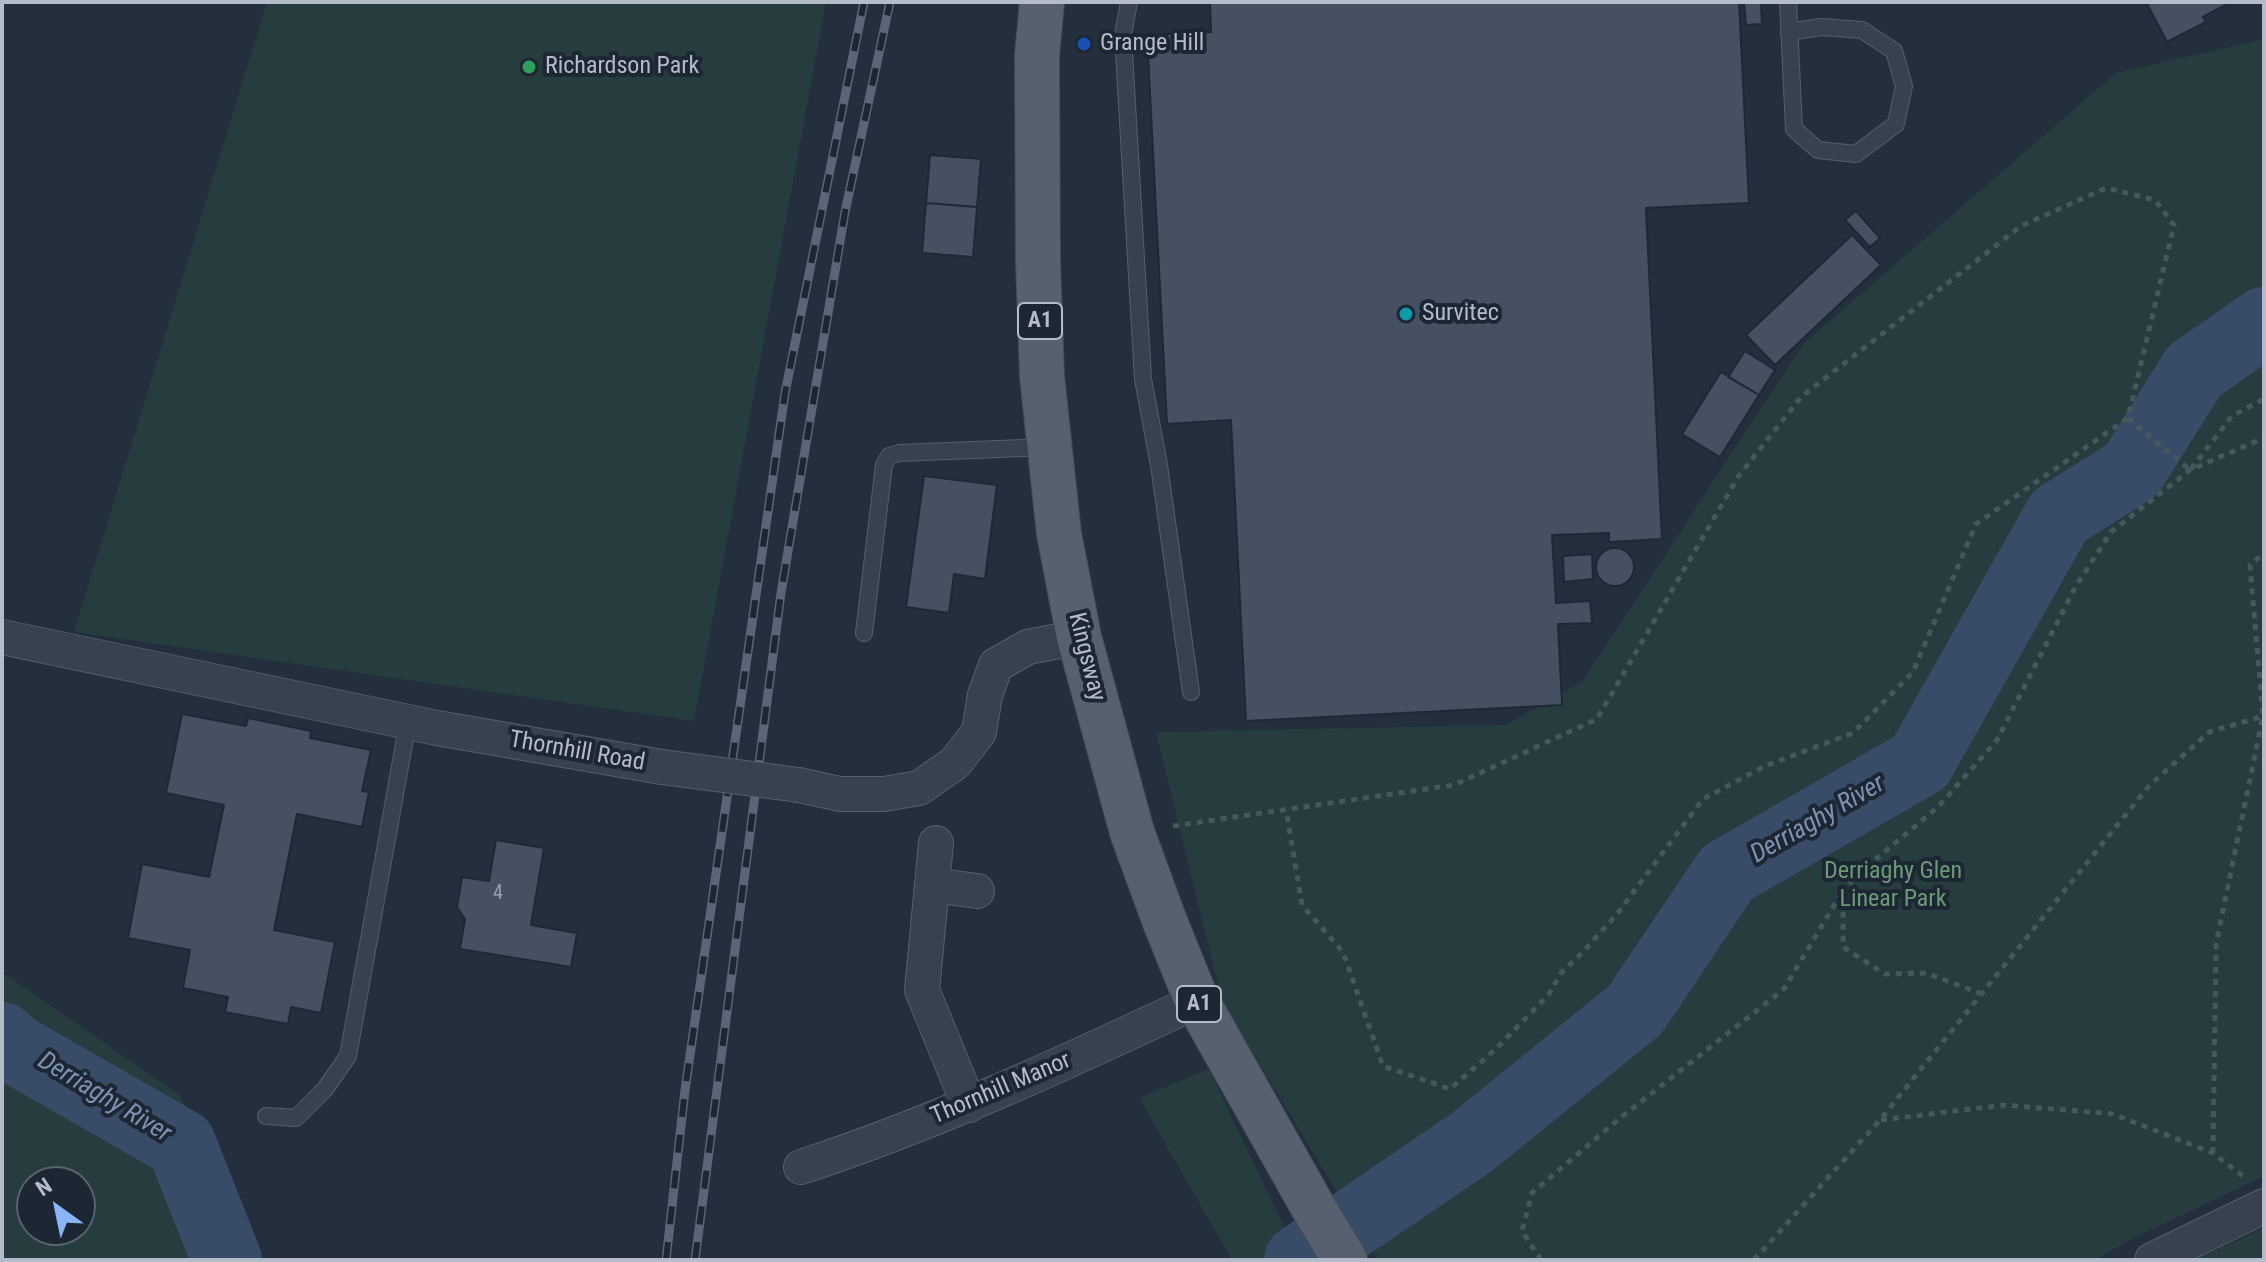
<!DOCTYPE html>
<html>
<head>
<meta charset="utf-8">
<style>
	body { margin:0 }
	#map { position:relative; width:2266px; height:1262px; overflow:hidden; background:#242f3e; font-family:"Roboto Condensed",sans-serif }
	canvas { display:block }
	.frame { position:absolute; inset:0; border:4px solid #b4bcc9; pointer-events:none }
	.north { position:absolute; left:16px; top:1166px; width:80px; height:80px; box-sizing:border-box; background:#1d2633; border:2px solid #59626f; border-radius:50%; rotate:327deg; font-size:22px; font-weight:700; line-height:32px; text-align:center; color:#b4bcc9 }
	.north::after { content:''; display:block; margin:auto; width:28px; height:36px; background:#8ab4f8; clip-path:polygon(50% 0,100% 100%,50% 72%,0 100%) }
</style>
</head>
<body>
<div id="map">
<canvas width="2266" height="1262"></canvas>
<div class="frame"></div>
<div class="north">N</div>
</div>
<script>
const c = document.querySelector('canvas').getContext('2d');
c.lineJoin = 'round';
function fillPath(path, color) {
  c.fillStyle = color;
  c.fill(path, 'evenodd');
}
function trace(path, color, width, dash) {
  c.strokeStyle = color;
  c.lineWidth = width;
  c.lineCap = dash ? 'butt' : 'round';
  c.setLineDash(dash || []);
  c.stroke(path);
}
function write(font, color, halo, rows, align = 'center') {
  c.font = font + ' "Roboto Condensed",sans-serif';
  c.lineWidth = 8;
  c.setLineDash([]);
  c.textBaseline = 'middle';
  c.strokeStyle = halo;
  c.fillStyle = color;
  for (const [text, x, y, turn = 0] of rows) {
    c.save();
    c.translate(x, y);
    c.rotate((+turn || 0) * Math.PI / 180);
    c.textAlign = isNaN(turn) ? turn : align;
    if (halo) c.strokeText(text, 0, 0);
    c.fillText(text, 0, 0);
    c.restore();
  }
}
fillPath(new Path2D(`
	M267,2h559l-132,719 -620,-89z
	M2264,37v1139l-134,64 -35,20h-717l-156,-258 -66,-270 350,-7 76,-43 221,-338 313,-271 145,-33z
	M2,972l179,124 58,164h-237zM32,1182h48v48h-48z
	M1209,1069l91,191h-68l-93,-162z
	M2264,1228v32h-70z`), '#263c3f');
trace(new Path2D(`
	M2,1037l13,12 166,95 46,116
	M1299,1260l173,-118 163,-132 92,-137 193,-111 139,-246 73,-46 62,-99 70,-49`), '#394c67', 70);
const building = new Path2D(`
	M1210,2h529l10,201 -103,5 16,331 -53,3v-9l-57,2 4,68 34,-2 2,22 -34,1 4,81 -316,16 -15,-301 -64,4 -20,-389 64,-3z
	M1744,2h17l1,22 -16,1z
	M2146,2h85l-28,15 3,5 -39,20z
	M930,155l51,4 -4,48 -51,-4z
	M926,203l51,4 -4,50 -51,-4z
	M1856,211l24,27 -10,9 -25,-27z
	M1852,235l29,30 -106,100 -29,-30z
	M1745,351l30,19 -16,25 -31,-18z
	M1721,372l38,23 -39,62 -38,-23z
	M924,476l73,9 -12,94 -31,-5 -5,39 -43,-6z
	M1596 567a19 19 0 1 1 38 0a19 19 0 1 1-38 0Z
	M1592,554l1,25 -29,3 -1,-26z
	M182,714l64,12 2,-8 63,13 -1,7 61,12 -9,41 7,1 -7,35 -65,-13 -23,116 61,12 -14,71 -30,-6 -3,17 -63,-12 3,-15 -45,-9 7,-38 -62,-12 14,-74 67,13 15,-72 -58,-12z
	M496,840l48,8 -13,77 46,8 -6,34 -111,-18 5,-30 -8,-12 5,-30 27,4z`);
fillPath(building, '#455162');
trace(building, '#1f2835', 2);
const service = new Path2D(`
	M1129,2l-6,33 20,344 16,86 32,227
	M1788,2l6,127 24,21 38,4 40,-30 8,-38 -10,-35 -32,-21 -41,-3 -32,5
	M864,633l20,-168 5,-9 10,-3 149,-6
	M266,1116l30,2 29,-29 23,-33 60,-334`);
const minor = new Path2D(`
	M2,637l435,91 225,39
	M799,785l41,9h44l35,-6 36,-25 24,-31 6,-37 11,-30 32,-18 51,-10
	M936,843l-14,147 47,115
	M932,885l45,6
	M801,1167c137,-45 266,-105 396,-166
	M2152,1260l112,-54`);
const primary = new Path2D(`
	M1042,2l-5,54 1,205 4,115 17,158 20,103 53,195 33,90 32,79 116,206 32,53`);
trace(service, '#565f6c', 18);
trace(minor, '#565f6c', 36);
trace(primary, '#414a57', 46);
trace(new Path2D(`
	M2128,418l62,52
	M2191,469l41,-53 32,-17
	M1173,826l281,-41 143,-66 141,-242 63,-80 220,-171 85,-38 49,12 19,25 -46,193 -152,106 -63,148 -60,61 -88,33 -62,33 -86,115 -36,40 -20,19 -12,21 -52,54 -47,41 -67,-23 -40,-114 -41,-47 -16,-95
	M1982,994l-56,-21 -41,1 -42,-27v-56l14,-16 81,-68 59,-67 79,-154 35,-54 79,-62 74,-32
	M1881,1120l123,-15 109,9 100,39 30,23
	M2213,1153l3,-209 47,-228 -13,-151 14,-12
	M1541,1260l-19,-29 10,-38 87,-74 165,-130 58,-97
	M1754,1260l126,-140 268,-333 61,-55 55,-16`), '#44595c', 5, [6, 6]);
trace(service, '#38414e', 16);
trace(minor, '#38414e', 34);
trace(primary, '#56606e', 44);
const rail = new Path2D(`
	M666,1260l19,-170 100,-697 79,-391
	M695,1260l86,-667 64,-381 45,-210`);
trace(rail, '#5a6575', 9);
trace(rail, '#1d2633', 6, [18]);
const minorBridge = new Path2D(`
	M662,767l137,18`);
trace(minorBridge, '#565f6c', 36, []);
trace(minorBridge, '#38414e', 34);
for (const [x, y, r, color] of [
	[1084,44,8,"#1a4fb4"],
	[529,67,8,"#2e9e5b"],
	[1406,314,8,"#0f9aa8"]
]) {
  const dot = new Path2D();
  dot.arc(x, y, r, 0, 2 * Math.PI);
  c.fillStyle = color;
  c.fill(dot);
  trace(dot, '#1d2633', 3);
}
write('20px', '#98a1af', null, [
	["4",498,894]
]);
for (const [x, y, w] of [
	[1040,321,44],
	[1199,1004,44]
]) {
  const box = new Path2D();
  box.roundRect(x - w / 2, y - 18, w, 36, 6);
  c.fillStyle = '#1d2633';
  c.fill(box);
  trace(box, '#b4bcc9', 2);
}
write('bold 22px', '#b4bcc9', null, [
	["A1",1040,321],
	["A1",1199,1004]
]);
write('24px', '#b4bcc9', '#1d2633', [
	["Grange Hill",1100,44],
	["Richardson Park",545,67],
	["Survitec",1422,314]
], 'left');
write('24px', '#b4bcc9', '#1d2633', [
	["Kingsway",1086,657,76],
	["Thornhill Road",577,752,10],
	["Thornhill Manor",1001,1089,-23]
]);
write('24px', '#6b9a76', '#1d2633', [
	["Derriaghy Glen",1893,872],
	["Linear Park",1893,900]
]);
write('italic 26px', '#7c92b1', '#1d2633', [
	["Derriaghy River",1818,820,-30],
	["Derriaghy River",104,1098,31]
]);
</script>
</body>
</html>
